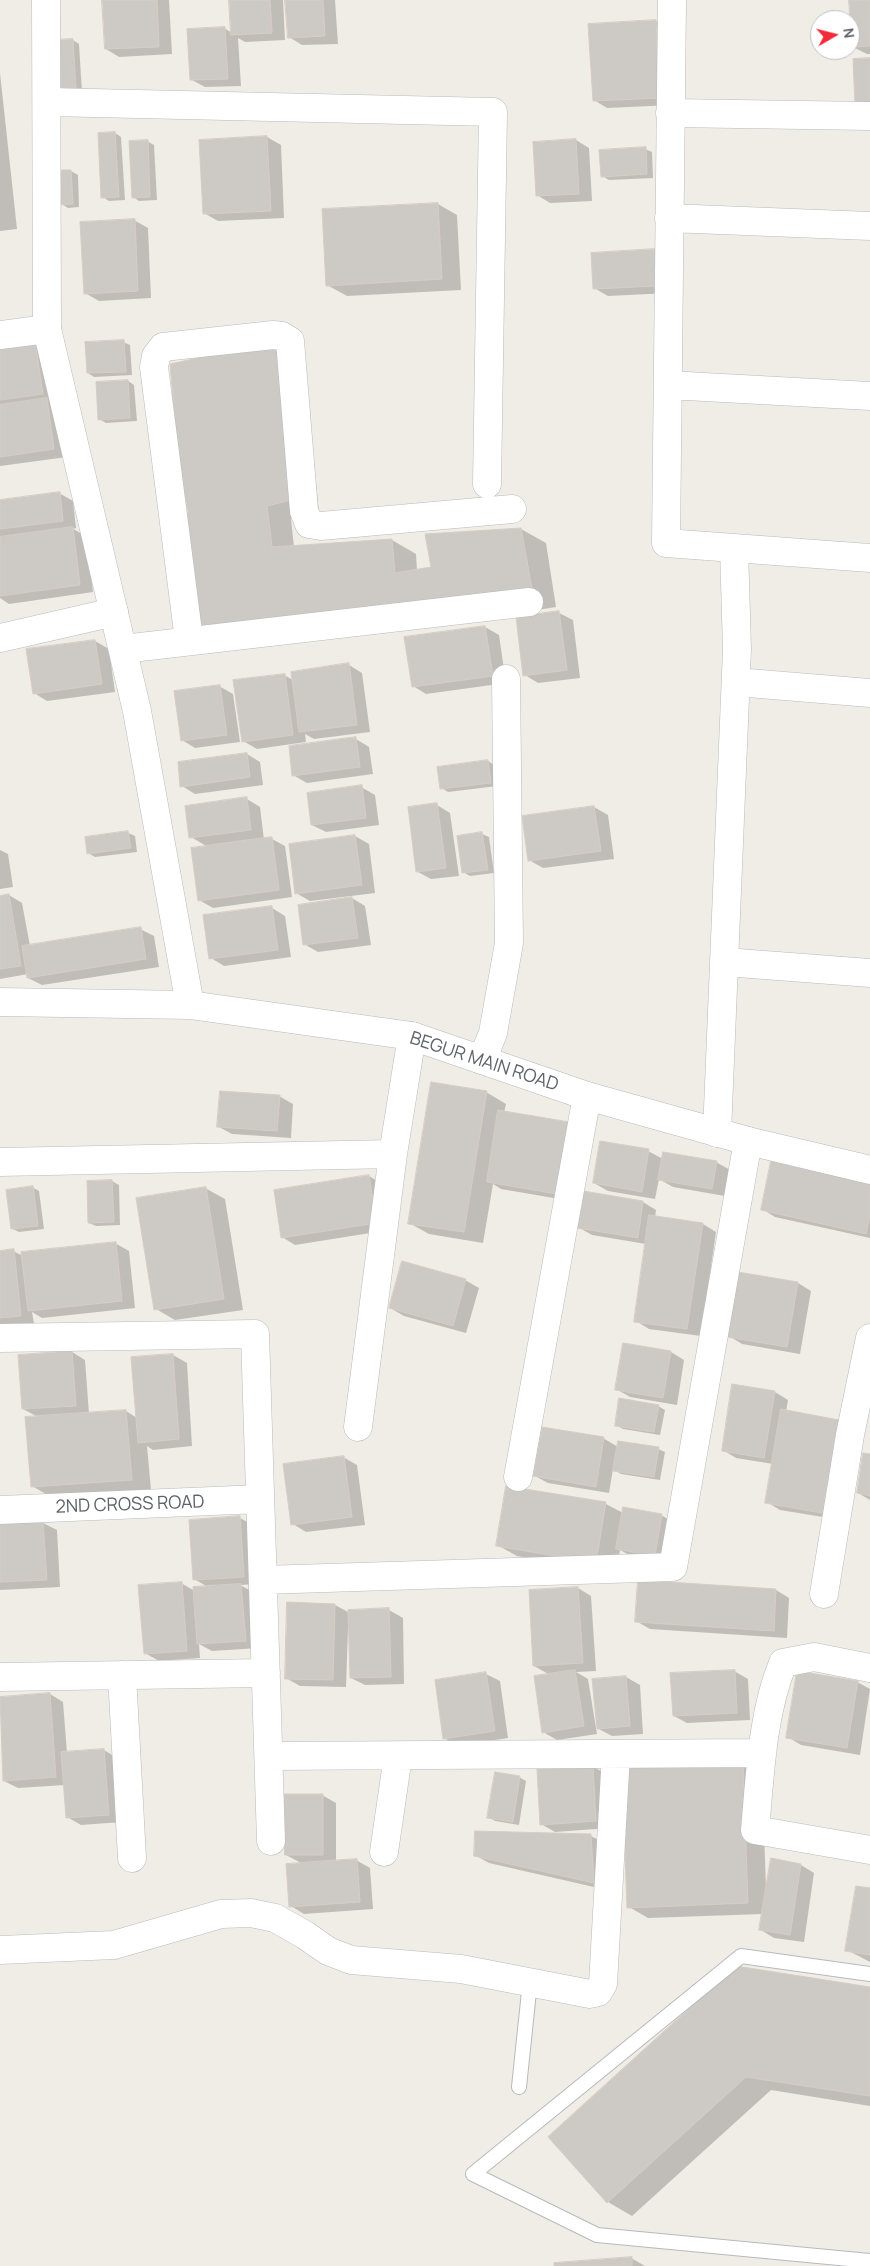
<!DOCTYPE html>
<html>
<head>
<meta charset="utf-8">
<style>
	body { margin:0 }
	#map { position:relative; width:870px; height:2266px; overflow:hidden; background:#f0ede6; font-family:Manrope,sans-serif }
	canvas { display:block }
	.north { position:absolute; left:810px; top:10px; width:50px; height:50px; box-sizing:border-box; background:#fff; border:1px solid #bec1c2; border-radius:50%; rotate:82deg; font-size:14px; font-weight:700; line-height:20px; text-align:center; color:#5d6367 }
	.north::after { content:''; display:block; margin:auto; width:18px; height:22px; background:#f02c3a; clip-path:polygon(50% 0,100% 100%,50% 72%,0 100%) }
</style>
</head>
<body>
<div id="map">
<canvas width="870" height="2266"></canvas>
<div class="north">N</div>
</div>
<script>
const c = document.querySelector('canvas').getContext('2d');
c.lineJoin = 'round';
function fillPath(path, color) {
  c.fillStyle = color;
  c.fill(path, 'evenodd');
}
function trace(path, color, width, dash) {
  c.strokeStyle = color;
  c.lineWidth = width;
  c.lineCap = dash ? 'butt' : 'round';
  c.setLineDash(dash || []);
  c.stroke(path);
}
function write(font, color, halo, rows, align = 'center') {
  c.font = font + ' Manrope,sans-serif';
  c.lineWidth = 5;
  c.setLineDash([]);
  c.textBaseline = 'middle';
  c.strokeStyle = halo;
  c.fillStyle = color;
  for (const [text, x, y, turn = 0] of rows) {
    c.save();
    c.translate(x, y);
    c.rotate((+turn || 0) * Math.PI / 180);
    c.textAlign = isNaN(turn) ? turn : align;
    if (halo) c.strokeText(text, 0, 0);
    c.fillText(text, 0, 0);
    c.restore();
  }
}
fillPath(new Path2D(`
	M103,0h66l3,54 -53,3 -13,-8z
	M230,0h53l2,40 -40,2 -7,-4 3,48 -36,1 -13,-7 32,-52 8,5z
	M287,0h48l3,44 -36,1 -13,-8z
	M870,0v54h-3l-14,-7z
	M656,21l14,8 3,76 -66,3 -13,-8 -4,-75z
	M73,40l6,4 3,48 -20,2z
	M0,73l17,156 -17,2z
	M115,133l6,4 4,63 -16,1 -6,-4z
	M267,137l14,8 3,73 -66,3 -14,-8z
	M576,140l13,8 3,53 -42,2 -13,-8z
	M147,141l7,4 3,55 -18,1 -6,-4z
	M645,149l7,3 1,26 -44,2 -7,-4z
	M71,171l7,4 1,32 -11,1 -6,-4z
	M438,204l19,11 4,75 -114,6 -20,-11z
	M134,220l14,8 3,70 -52,3 -14,-8z
	M655,251l13,8 2,34 -62,3 -14,-8z
	M0,341l48,3 19,113 -67,9z
	M123,342l7,3 2,30 -38,2 -6,-4z
	M304,363l15,150 -28,6 3,28 98,-7 24,14 1,17 16,-3 88,-39 25,14 10,64 -69,11 -264,26z
	M128,381l6,4 3,36 -31,2 -7,-4z
	M59,493l14,8 3,27 -3,1 13,7 7,56 -84,12 -9,-6v-97z
	M559,613l14,7 7,58 -42,5 -13,-8z
	M485,627l14,8 7,48 -80,11 -13,-8 -7,-48z
	M95,641l14,8 6,43 -68,9 -13,-8z
	M349,665l13,8 8,59 -56,7 -9,-5 1,8 -49,7 -14,-8 41,-66 9,5z
	M219,686l14,8 7,48 -45,6 -13,-8z
	M356,739l13,8 4,27 -66,9 -14,-8z
	M247,754l13,8 3,23 -68,9 -13,-8z
	M488,761l6,4 3,21 -49,6 -6,-4z
	M361,787l14,8 4,30 -53,7 -14,-7z
	M247,799l13,8 4,33 8,-1 13,7 7,51 -79,11 -14,-8 9,-53 -17,-10z
	M437,805l13,8 9,63 -28,3 -13,-7z
	M594,807l14,8 6,44 -71,9 -14,-8 -5,-43z
	M128,833l7,3 2,16 -42,5 -7,-4z
	M482,834l7,3 5,36 -24,3 -7,-4z
	M355,836l14,8 6,49 -65,8 -14,-8z
	M0,850l8,4 5,33 -13,2z
	M9,895l13,8 8,43 110,-17 14,7 5,31 -117,18 -14,-7v-4l-28,5v-82z
	M352,898l13,8 6,39 -53,7 -14,-8z
	M272,908l13,8 6,41 -67,9 -13,-8z
	M486,1092l20,12 -2,9 67,88 -70,-12 -8,-5 -10,59 -54,-9 -20,-11z
	M279,1096l14,8 -2,34 -59,-4 -13,-7z
	M648,1151l15,8 53,3 14,8 -5,26 -52,-9 -14,-8 -4,20 -47,-8 -14,-8z
	M369,1176l13,8 7,46 -94,15 -13,-8z
	M112,1181l7,4 1,40 -24,1 -7,-3 -1,-41z
	M870,1185v53l-95,-21 -13,-8z
	M32,1187l7,4 5,38 -25,3 -6,-3z
	M205,1188l20,11 18,111 -68,10 -19,-11z
	M584,1193l59,9 13,8 -1,8 48,6 13,8 -15,104 -52,-7 -13,-8 10,-77 -54,-9 -14,-8z
	M115,1243l14,8 6,57 -93,10 -10,-6 2,11 -34,3v-74l13,-1 10,5z
	M465,1280l14,8 -13,45 -62,-17 -14,-8z
	M798,1283l13,8 -11,63 -58,-10 -13,-8z
	M72,1352l13,8 4,54 37,-3 11,7 36,-63 14,8 5,83 -39,4 -6,-4 4,44 -100,7 -19,-11 6,-69 -15,-8z
	M671,1352l13,8 -7,45 -47,-8 -14,-8z
	M775,1392l13,8 -2,12 52,9 14,8 -17,90 -55,-9 -13,-8 6,-38 -37,-6 -13,-8z
	M658,1406l7,4 -5,25 -37,-6 -7,-4z
	M603,1438l15,9 40,2 7,3 -5,28 -39,-6 -8,-5 -4,24 -61,-10 -13,-7z
	M870,1456v44l-12,-7z
	M343,1457l14,8 8,60 -59,7 -13,-8z
	M507,1487l99,17 17,9 38,2 14,8 -7,40 -37,-7 -11,-6 -4,23 -99,-17 -20,-11z
	M240,1518l13,7 4,59 -17,1 15,8 4,55 -47,3 -13,-7 1,14 -41,3 -14,-8 36,-70 14,8 13,-4 -14,-8z
	M43,1523l14,7 3,57 -60,3v-65z
	M578,1588l13,8 5,75 -20,1 12,7 9,55 -40,6 -14,-8 7,-57 -16,-9z
	M776,1590l13,8 -2,40 -137,-9 -14,-8z
	M335,1605l15,8 39,-3 14,8 1,66 -39,1 -14,-7 -1,-49h-2l-2,58 -46,-1 -14,-8z
	M734,1671l14,8 2,41 -63,3 -13,-7z
	M486,1674l14,7 8,57 -51,8 -13,-8z
	M626,1677l14,8 3,49 -31,2 -15,-8z
	M857,1682l13,7 -10,66 -59,-10 -13,-8z
	M50,1694l13,8 4,51 37,-3 13,8 5,64 -41,3 -14,-8 -2,-32 -47,3 -14,-7 -4,-83z
	M743,1765l19,11 4,111 6,-27 29,5 13,8 -10,69 -30,-4 -13,-8 2,-16 -115,4 -19,-11z
	M592,1766l14,8 3,54 -54,4 -14,-8z
	M519,1777l7,4 -7,44 -24,-4 -6,-4z
	M322,1795l14,8v59l20,-2 14,8 3,41 -69,5 -13,-8 12,-42 -17,-9z
	M591,1836l13,7 3,47 -118,-27 -14,-8z
	M870,1889v73l-23,-12z
	M870,1988v118l-99,-16 -139,126 -24,-14 -58,-64z
	M631,2258l14,8h-89z`), '#0003');
const building = new Path2D(`
	M102,0h55l2,47 -54,2z
	M229,0h41l2,33 -41,2z
	M285,0h38l2,36 -37,2z
	M849,0h21v46l-18,1z
	M656,20l4,78 -67,3 -5,-77z
	M225,27l3,52 -38,1 -3,-51z
	M73,39l3,50 -22,2 -3,-51z
	M870,58v47l-15,1 -2,-47z
	M115,132l4,65 -18,1 -3,-65z
	M267,136l4,75 -68,3 -4,-74z
	M576,139l3,55 -43,2 -3,-54z
	M148,140l2,57 -18,1 -3,-57z
	M646,147l1,27 -46,3 -2,-27z
	M59,170h12l2,34 -13,1z
	M438,203l4,76 -116,7 -4,-77z
	M135,219l3,72 -54,3 -4,-72z
	M655,249l2,37 -64,3 -2,-36z
	M34,335l9,59 -43,6v-60z
	M124,340l2,32 -39,1 -2,-31z
	M279,348l16,151 -28,7 5,41 120,-8 3,34 36,-6 -6,-33 96,-6 12,66 -336,37 -12,-90 3,-30 -9,-43 -9,-104 32,-7z
	M128,380l2,38 -32,2 -2,-38z
	M47,398l7,51 -54,8v-52z
	M60,492l3,29 -63,8v-29z
	M73,527l7,58 -80,11v-59z
	M559,611l8,59 -44,6 -7,-59z
	M485,626l8,50 -81,11 -8,-50z
	M95,640l7,44 -69,10 -7,-45z
	M349,663l8,62 -58,7 -8,-60z
	M285,674l8,61 -51,7 -9,-62z
	M220,685l7,50 -46,6 -7,-50z
	M356,737l4,30 -68,9 -3,-30z
	M247,753l3,24 -70,10 -2,-25z
	M488,760l3,23 -51,6 -3,-22z
	M362,785l4,33 -55,7 -4,-32z
	M247,797l4,33 -62,8 -4,-32z
	M437,803l9,65 -30,4 -8,-65z
	M594,806l7,45 -73,10 -6,-45z
	M128,831l3,17 -44,6 -2,-17z
	M482,832l6,38 -26,3 -5,-37z
	M355,835l7,50 -67,9 -6,-50z
	M272,837l7,53 -81,11 -7,-53z
	M9,894l12,72 -21,3v-73z
	M352,897l6,41 -55,7 -5,-40z
	M272,906l6,44 -69,9 -6,-44z
	M141,927l5,32 -119,19 -5,-32z
	M431,1082l56,9 -23,141 -56,-8z
	M220,1091l60,4 -3,36 -60,-4z
	M498,1110l71,12 -12,72 -70,-12z
	M600,1141l49,8 -7,43 -49,-9z
	M663,1152l54,9 -5,28 -54,-9z
	M771,1161l99,23v31l-4,19 -105,-24z
	M369,1175l7,48 -95,15 -7,-48z
	M112,1180l2,42 -26,1 -1,-42z
	M33,1186l5,40 -27,3 -5,-39z
	M206,1187l18,112 -70,11 -18,-112z
	M583,1191l60,10 -5,37 -61,-10z
	M649,1215l54,8 -16,106 -53,-7z
	M116,1242l6,59 -94,10 -7,-59z
	M14,1249l7,67 -21,2v-67z
	M402,1261l64,18 -13,47 -64,-18z
	M738,1272l60,10 -11,65 -60,-10z
	M623,1343l48,8 -8,47 -48,-8z
	M72,1351l4,55 -54,3 -4,-54z
	M173,1354l6,85 -41,4 -7,-86z
	M732,1384l43,7 -11,67 -42,-7z
	M619,1398l40,7 -5,27 -39,-6z
	M781,1409l58,11 -17,93 -57,-10z
	M126,1410l6,70 -101,7 -6,-70z
	M542,1427l62,10 -8,50 -63,-11z
	M618,1441l41,6 -5,30 -41,-6z
	M863,1453l7,1v42l-13,-3z
	M344,1456l8,61 -61,8 -8,-61z
	M506,1486l100,16 -10,61 -100,-17z
	M623,1507l39,7 -7,42 -39,-7z
	M240,1516l4,61 -51,3 -4,-60z
	M43,1521l4,59 -47,2v-58z
	M638,1580l138,9 -2,42 -139,-9z
	M182,1582l5,69 -43,3 -6,-69z
	M241,1584l5,57 -49,3 -4,-57z
	M578,1587l5,76 -50,3 -4,-76z
	M287,1602l48,2 -2,76 -48,-1z
	M389,1608l2,69 -41,1 -2,-68z
	M575,1670l9,56 -42,7 -8,-57z
	M735,1670l2,43 -64,3 -3,-43z
	M797,1671l61,10 -11,67 -61,-10z
	M486,1672l9,59 -52,8 -8,-59z
	M626,1676l4,50 -33,3 -5,-50z
	M50,1693l6,84 -53,4 -3,-84z
	M104,1749l5,66 -43,3 -5,-66z
	M743,1764l5,139 -121,5 -5,-140z
	M593,1765l3,56 -56,4 -3,-56z
	M495,1772l25,4 -7,46 -26,-4z
	M284,1794h39v61h-38z
	M475,1831l116,3 3,49 -120,-27z
	M771,1858l30,6 -11,71 -31,-5z
	M357,1859l3,43 -71,5 -3,-43z
	M856,1886l14,2v67l-25,-4z
	M736,1966l134,21v109l-124,-19 -139,126 -59,-66z
	M632,2257v9h-78v-3z`);
fillPath(building, '#cdcac5');
trace(building, '#d5cdc4', 1);
const service = new Path2D(`
	M870,1974l-129,-18 -268,218 124,61 273,26
	M519,2087l11,-105`);
const minor = new Path2D(`
	M672,0l-6,543 204,15
	M48,102l445,10 -6,372
	M670,113l200,3
	M669,218l201,8
	M0,335l47,-6
	M668,385l202,11
	M0,638l114,-26
	M189,640l-35,-273 2,-11 7,-9 110,-12 9,1 8,5 14,170 5,13 12,2 191,-17
	M123,649l406,-47
	M736,682l134,11
	M725,962l145,11
	M482,1060l11,-27 16,-90 -3,-264
	M717,1133l20,-484 -3,-101
	M0,1162l393,-8
	M0,1338l255,-4 16,507
	M358,1427l35,-273 19,-118
	M518,1477l69,-381
	M0,1510l260,-11
	M263,1580l410,-13 75,-426
	M824,1594l26,-159 20,-97
	M870,1668l-56,-11 -31,6c-21,51 -23,113 -28,167l115,20
	M122,1675l10,183
	M0,1677l266,-4
	M269,1756l493,-3
	M384,1852l14,-96
	M0,1950l114,-5 107,-31 30,-1 24,5 30,17 23,16 23,9 110,9 129,25 8,-2 5,-8 13,-230`);
const tertiary = new Path2D(`
	M46,0l1,329 90,382 53,294
	M0,1002l190,3 222,31 175,60 161,45 122,29`);
trace(service, '#b6babd', 16);
trace(minor, '#b6babd', 29);
trace(tertiary, '#b6babd', 29);
trace(service, '#fff', 14);
trace(minor, '#fff', 28);
trace(tertiary, '#fff', 28);
write('18px', '#5d6367', '#fff', [
	["BEGUR MAIN ROAD",484,1062,18],
	["2ND CROSS ROAD",130,1505,-2]
]);
</script>
</body>
</html>
